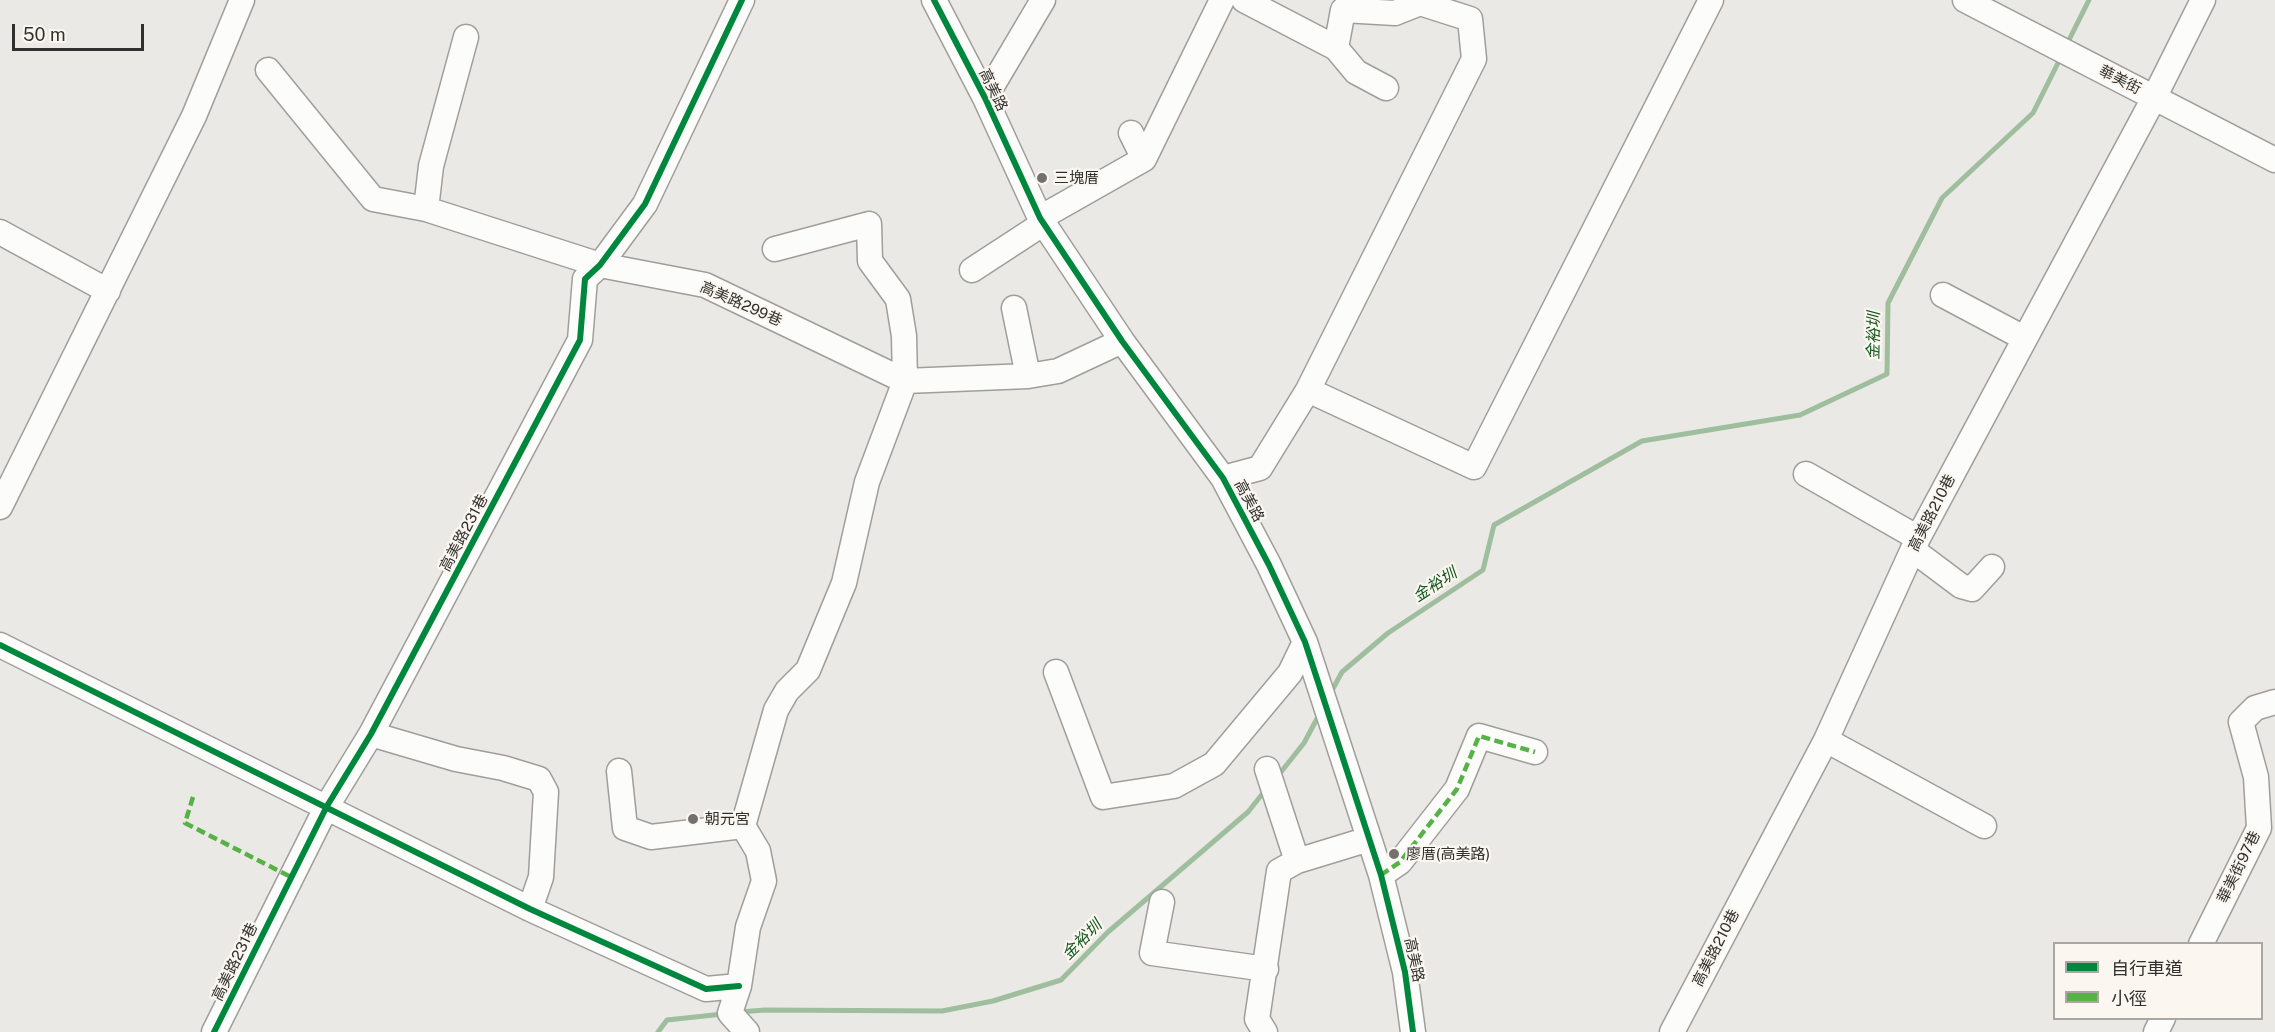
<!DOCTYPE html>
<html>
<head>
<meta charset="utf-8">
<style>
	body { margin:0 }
	#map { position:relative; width:2275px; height:1032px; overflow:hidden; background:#ebe9e5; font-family:"Public Sans","Noto Sans TC",sans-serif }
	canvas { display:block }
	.legend { position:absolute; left:2053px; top:942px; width:210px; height:78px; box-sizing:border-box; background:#fbf7f0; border:2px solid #aaa7a2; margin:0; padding:8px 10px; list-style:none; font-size:18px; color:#31302e }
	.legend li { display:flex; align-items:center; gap:12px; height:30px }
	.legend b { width:30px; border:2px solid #aaa7a2 }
	.scale { position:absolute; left:12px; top:24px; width:132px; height:27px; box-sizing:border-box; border:3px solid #31302e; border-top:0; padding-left:8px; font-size:18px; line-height:21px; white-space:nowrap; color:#31302e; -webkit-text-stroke:4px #fbf7f0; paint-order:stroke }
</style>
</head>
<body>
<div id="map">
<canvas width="2275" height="1032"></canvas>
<ul class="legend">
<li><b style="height:8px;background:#00873e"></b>自行車道</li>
<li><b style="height:8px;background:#56b246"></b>小徑</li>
</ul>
<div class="scale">50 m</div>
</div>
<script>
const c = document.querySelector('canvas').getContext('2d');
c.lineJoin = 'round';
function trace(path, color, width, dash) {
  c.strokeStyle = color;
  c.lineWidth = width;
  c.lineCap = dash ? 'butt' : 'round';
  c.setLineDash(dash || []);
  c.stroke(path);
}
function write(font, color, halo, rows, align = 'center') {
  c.font = font + ' "Public Sans","Noto Sans TC",sans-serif';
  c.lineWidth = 4.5;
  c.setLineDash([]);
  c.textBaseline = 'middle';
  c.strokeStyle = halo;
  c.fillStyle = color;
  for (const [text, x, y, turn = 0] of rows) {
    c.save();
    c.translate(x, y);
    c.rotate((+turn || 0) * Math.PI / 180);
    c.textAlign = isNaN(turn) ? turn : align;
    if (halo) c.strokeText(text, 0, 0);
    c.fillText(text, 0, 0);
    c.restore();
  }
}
trace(new Path2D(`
	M2067,44l22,-44
	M1330,694l12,-22 46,-39 95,-63 11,-45 148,-84 158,-26 87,-41 1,-71 54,-105 91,-85 29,-58
	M1277,777l27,-34 16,-30
	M739,1012l26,-2 177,1 51,-10 68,-21 47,-48 140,-120 19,-24
	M658,1032l9,-12 56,-6`), '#9fbe9e', 5);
const minor = new Path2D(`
	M934,0l51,98 55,120 82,123 101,137 46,87 36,77 76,233 24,97 8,60
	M1965,0l310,160
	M1336,48l20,24 30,16
	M268,70l105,129 53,10 174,56 105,20 200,96 123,-5 30,-5 64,-30
	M985,98l58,-98
	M1131,133l13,26
	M426,209l5,-43 35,-129
	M1040,218l104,-59 78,-159
	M0,232l108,59
	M972,270l72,-47
	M1943,295l81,43
	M1014,308l14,68
	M1308,390l166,77 237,-467
	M1806,474l112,64
	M1223,478l37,-10 48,-78 166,-331 -4,-40 -50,-16 -25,10 -52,-3 -7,38 -92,-48
	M0,507l194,-391 48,-116
	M1913,550l48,36 11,3 20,-22
	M0,645l530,264 176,80 33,-3
	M1056,672l47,125 71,-11 40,-22 76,-91 15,-31
	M371,734l85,25 47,9 36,11 7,13 -5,85 -11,32
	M1826,740l158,86
	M1267,769l30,92
	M619,771l6,57 26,9 92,-11
	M1381,875l19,-13 57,-73 22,-53 56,16
	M1162,902l-10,51 114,16
	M2201,944l58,-116 -3,-51 -15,-55 14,-14 20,-6
	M214,1032l113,-226 44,-72 209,-394 5,-61 15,-14 45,-61 97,-204
	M747,1032l-17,-19 9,-27 9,-59 16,-46 -6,-30 -15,-25 33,-116 11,-19 21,-21 36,-87 23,-101 38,-101 -1,-45 -6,-37 -28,-38 -1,-37 -94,25
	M1265,1032l-8,-13 22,-148 18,-10 72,-22
	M1672,1032l154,-292 92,-202 236,-440 49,-98
	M2156,1032l7,-14`);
trace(minor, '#a09e9b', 27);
trace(minor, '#fcfcfb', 24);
trace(new Path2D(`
	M193,797l-8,26 106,54
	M1381,875l19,-13 57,-73 22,-53 56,16`), '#56b246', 4.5, [9, 4.5]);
trace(new Path2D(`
	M934,0l51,98 55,120 82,123 101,137 46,87 36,77 76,233 24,97 8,60
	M0,645l530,264 176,80 33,-3
	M214,1032l113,-226 44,-72 209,-394 5,-61 15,-14 45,-61 97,-204`), '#00873e', 6);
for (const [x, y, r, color] of [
	[1042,178,6,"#72716e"],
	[693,819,6,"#72716e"],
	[1394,854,6,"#72716e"]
]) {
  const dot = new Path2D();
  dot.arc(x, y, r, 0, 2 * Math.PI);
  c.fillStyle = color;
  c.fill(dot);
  trace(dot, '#fbf7f0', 2);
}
write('15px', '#31302e', '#fbf7f0', [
	["華美街",2120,80,27],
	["高美路",993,90,64],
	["高美路299巷",741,304,24],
	["高美路",1249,501,62],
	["高美路210巷",1932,513,-63],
	["高美路231巷",464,533,-62],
	["華美街97巷",2239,867,-64],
	["高美路210巷",1716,948,-63],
	["高美路",1414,960,78],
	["高美路231巷",235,962,-64]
]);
write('15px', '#31302e', '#fbf7f0', [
	["三塊厝",1054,178],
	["朝元宮",705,819],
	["廖厝(高美路)",1406,854]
], 'left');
write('italic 16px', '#14581f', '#fbf7f0', [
	["金裕圳",1874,336,-89],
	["金裕圳",1435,585,-33],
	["金裕圳",1082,940,-45]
]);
</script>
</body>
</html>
